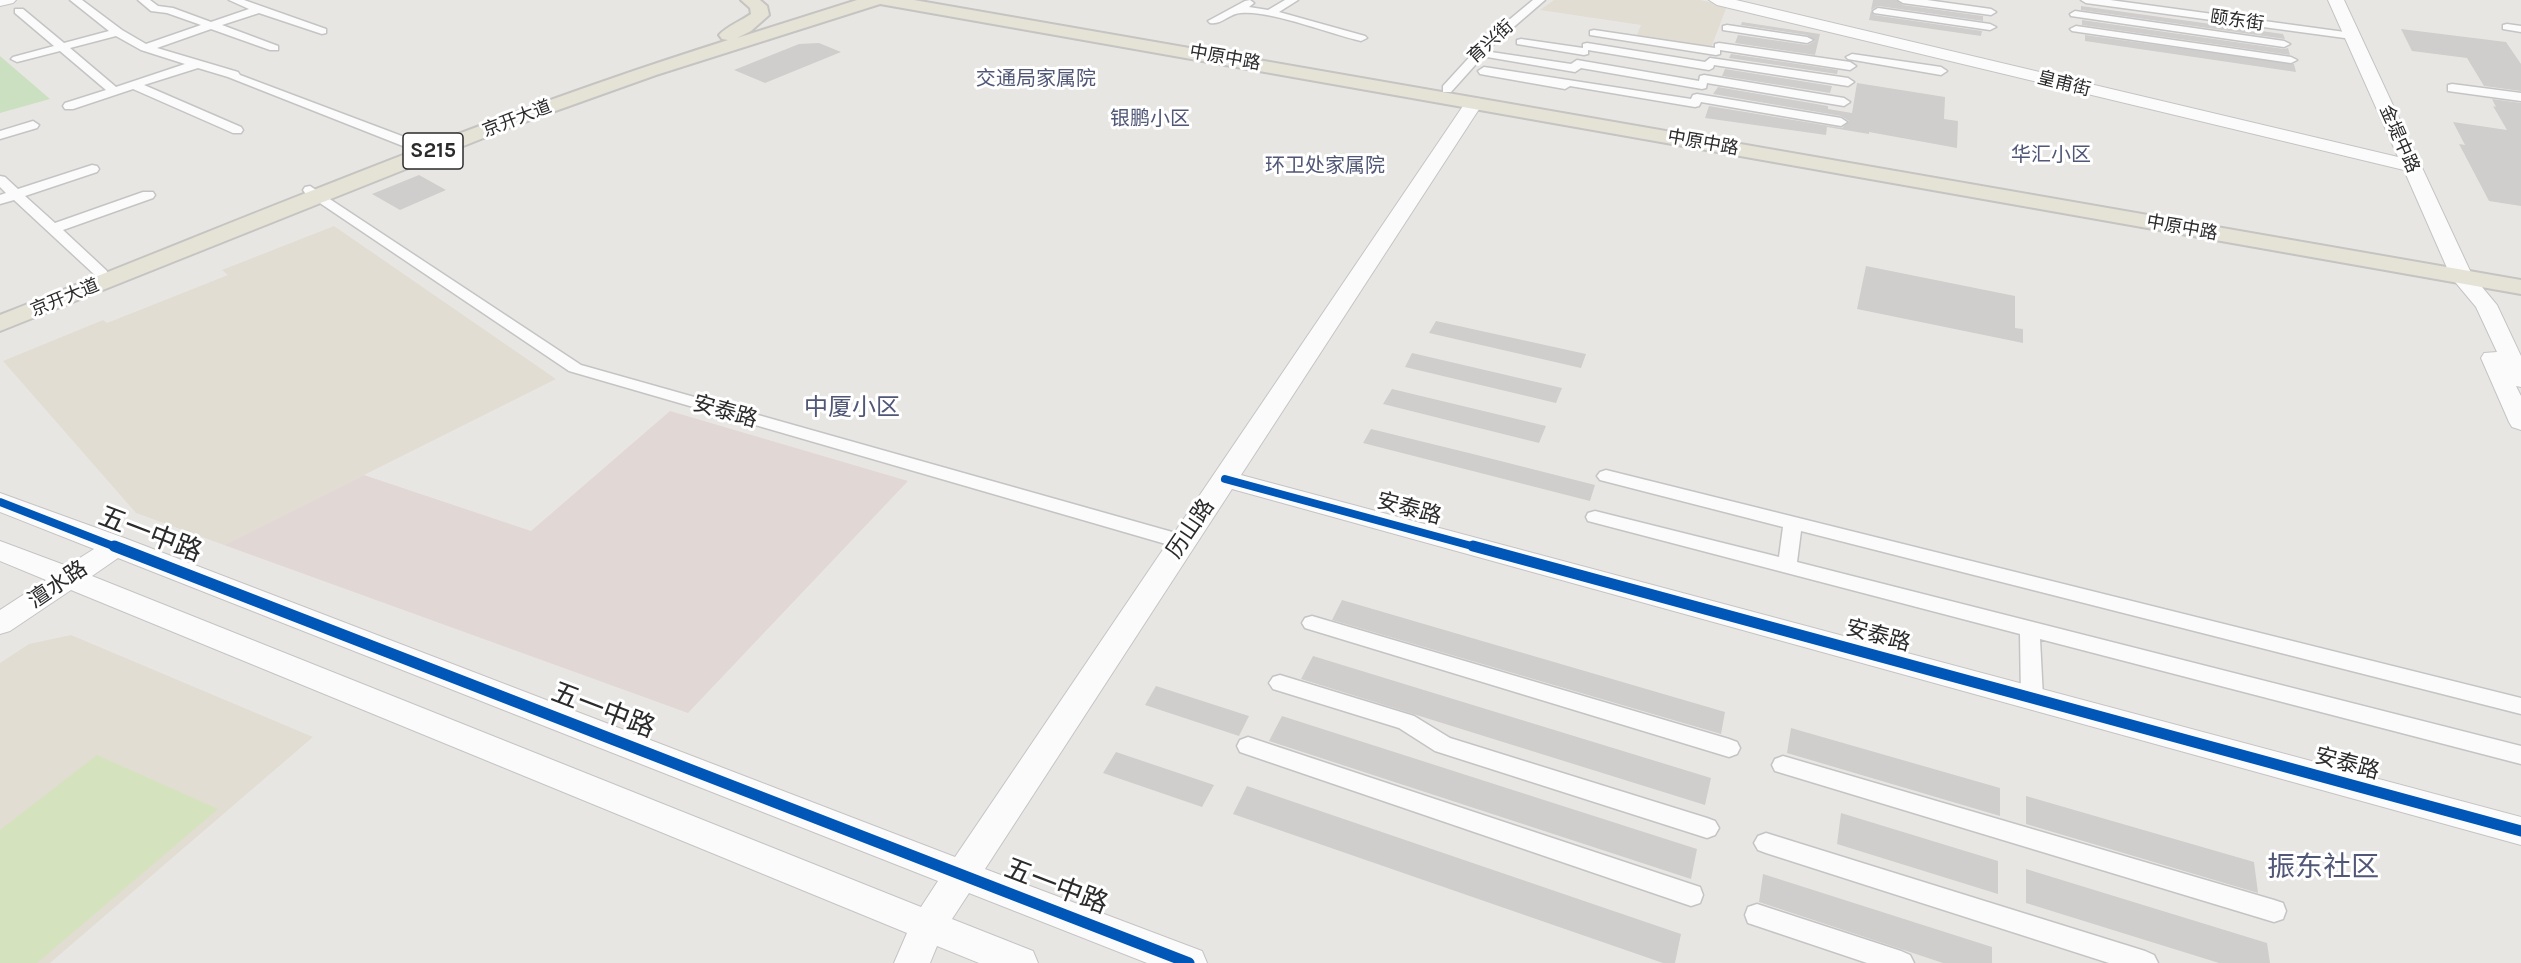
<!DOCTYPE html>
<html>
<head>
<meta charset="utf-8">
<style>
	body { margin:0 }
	canvas { display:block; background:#e8e6e3 }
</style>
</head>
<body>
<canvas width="2521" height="963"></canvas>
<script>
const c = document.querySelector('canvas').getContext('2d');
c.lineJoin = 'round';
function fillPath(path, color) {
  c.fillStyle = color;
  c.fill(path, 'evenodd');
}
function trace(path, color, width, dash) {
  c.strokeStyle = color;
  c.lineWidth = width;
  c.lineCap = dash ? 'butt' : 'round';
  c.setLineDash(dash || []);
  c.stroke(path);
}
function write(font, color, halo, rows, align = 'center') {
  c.font = font + ' Karla,"Noto Sans SC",sans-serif';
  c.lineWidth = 6;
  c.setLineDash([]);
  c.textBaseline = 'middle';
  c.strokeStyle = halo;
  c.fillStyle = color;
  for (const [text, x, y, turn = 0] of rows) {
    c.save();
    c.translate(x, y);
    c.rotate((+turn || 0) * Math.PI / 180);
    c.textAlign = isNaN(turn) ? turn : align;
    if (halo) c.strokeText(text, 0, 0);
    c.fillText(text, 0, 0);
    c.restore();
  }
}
fillPath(new Path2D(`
	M1554,0h146l27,6 -16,42 -75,-11 5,-12 -101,-15z
	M334,226l222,153 -332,166 -88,-32 -133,-152 100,-41 4,3 121,-48 -6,-5z
	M71,635l242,102 -263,226h-50v-300l29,-19z`), '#e2ddd2');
fillPath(new Path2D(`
	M670,411l238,70 -220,232 -464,-168 140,-70 167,56z`), '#e1d7d5');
fillPath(new Path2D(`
	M0,56l50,43 -50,14z`), '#cbe0c0');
fillPath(new Path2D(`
	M97,755l121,54 -181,154h-37v-133z`), '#d4e3be');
fillPath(new Path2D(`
	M1873,0h23l7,5 80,11v5l-105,-15 -7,4z
	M2081,6l202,28 2,5 -204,-29z
	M1871,11l3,4 108,16 -1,5 -112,-16z
	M2082,20l202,29 4,-1 2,7 -208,-30z
	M1742,22l78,12 -5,21 -80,-12 3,-8 69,10 8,-4 -8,-6 -66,-10z
	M2401,29l105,13 15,22v27l-37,-5 -17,-28 -55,-7z
	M2085,35l209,29 2,8 -211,-31z
	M819,43l22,9 -76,31 -31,-13 65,-26z
	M1731,54l107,16 -1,4 -108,-16z
	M1725,69l107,17 -2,7 -108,-17z
	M1857,83l88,14 -1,22 14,2 -1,27 -88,-16v2l-42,-7 -1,8 -121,-17 4,-12 133,22 7,-7 -8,-5 -128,-22 5,-7 110,19v3l24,4z
	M2492,99l29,4v103l-32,-5 -30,-57 6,1 -12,-23 54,8 -14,-24 3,1z
	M419,175l27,15 -46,20 -28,-16z
	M1866,266l149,30v32l8,1v14l-166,-34z
	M1436,321l150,33 -5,14 -152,-35z
	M1412,353l150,35 -6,15 -151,-36z
	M1392,389l154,37 -7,17 -156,-39z
	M1371,429l102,25 122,31 -5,16 -227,-58z
	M1342,600l383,112 -4,22 -389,-114z
	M1313,656l398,122 -6,27 -404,-126z
	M1156,686l93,30 -10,20 -94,-31z
	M1282,716l415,133 -6,30 -422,-138z
	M1791,728l209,60v28l-213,-63z
	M1116,752l98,33 -12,22 -99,-34z
	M1247,786l434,148 -6,29h-12l-430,-149z
	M2026,796l228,66 4,31 -232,-69z
	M1841,813l157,48v33l-161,-50z
	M2026,869l241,74 3,20h-51l-193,-60z
	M1763,874l229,73v16h-49l-184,-61z`), '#d0cecc');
const street = new Path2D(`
	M70,0h12l40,30 24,14 55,-19 -34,-12 -16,-2 -13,-11h12l8,6 15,2 38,14 38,-13 -20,-9h15l82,29v4l-4,1 -63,-21 -37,12 56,21v4h-8l-59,-21 -54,19 81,24 2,3 183,69 1,3 -6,4 -5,-1 -185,-73 -30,-9 -54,17 97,42 2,3 -2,3h-8l-100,-44 -60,20h-8l-2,-3 2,-3 41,-13 -46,-39 -43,11 -6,-3 2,-2 41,-11 -39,-33v-4h8l41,34 45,-12zM116,36l25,14 44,14 -69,23 -46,-39z
	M1285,0h13l-19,12 86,24 2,2 -6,3c-31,-7 -91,-31 -120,-28 -11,0 -19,12 -31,10l-2,-2 37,-20 5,-1 4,3 -5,4 19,3z
	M1533,0h12l-51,44 -43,48h-8v-6l43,-47z
	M1898,0h29l64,9 5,3 -5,3 -88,-12z
	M2081,0h29l242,33 6,3 -6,3 -266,-36z
	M1878,8l112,16 6,3 -6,3 -116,-17 -1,-2z
	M2075,11l209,30 6,3 -6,3 -213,-31 -1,-2z
	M2507,24l14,2v6l-18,-3v-4z
	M1727,25l80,12 6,3 -6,3 -84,-13v-4z
	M2076,26l215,31 6,3 -6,3 -219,-32 -2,-2z
	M1594,30l121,18v-4l4,-1 131,19 6,4 -6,4 -130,-20v4l-4,1 -126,-20v-4z
	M1521,39l62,9v-4l4,-1 118,19 5,-4 138,20 6,4 -6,4 -134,-21 -1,3 -4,2 -121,-20v4l-4,1 -67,-11v-4z
	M1491,52l80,12 6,-4 122,21 1,-5 4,-1 140,23 6,4 -6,4 -137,-23 -1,5 -4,1 -121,-21 -6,4 -88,-15v-4z
	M1852,54l89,13 6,4 -6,4 -93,-16 -2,-2z
	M1484,67l207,32 2,-4 4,-1 144,24 6,4 -6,4 -140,-24 -2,4 -4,1 -125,-21 -5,3 -85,-15 -2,-3z
	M2452,84l69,9v8l-73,-10v-6z
	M33,121l6,4 -2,3 -37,11v-8z
	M92,165l5,1 2,3 -2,3 -72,24 30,27 88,-31h10l2,3 -2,3 -90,32 43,40 2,3 -7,4 -5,-1 -82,-76 -14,4v-9l6,-2 -6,-6v-11l5,1 13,12z
	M310,186l271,179 609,172 2,5 -2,5 -7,2 -614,-178 -264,-178 -2,-3 2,-3z
	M1606,470l915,228v16l-720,-183 -4,31 724,184v18l-481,-125 3,59 -3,6 -8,2 -8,-2 -3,-6 -1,-64 -432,-113 -2,-4 2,-4 7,-2 184,46 4,-30 -183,-47 -3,-4 3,-4z
	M1312,616l417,123 8,3 3,6 -3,6 -8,3 -424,-129 -3,-5 3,-5z
	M1280,675l134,41 36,22 257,80 8,3 4,7 -4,7 -8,3 -272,-87 -36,-23 -126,-39 -4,-6 4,-6z
	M1248,737l443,147 9,3 3,8 -3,8 -9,3 -451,-154 -3,-6 3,-6z
	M1783,756l491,144 9,3 3,8 -3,8 -9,3 -499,-151 -3,-6 3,-6z
	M1766,833l379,118 9,4 4,8h-49l-343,-110 -8,-3 -4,-7 4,-7z
	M1757,904l144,47 9,4 4,8h-47l-119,-40 -3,-8 3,-8z`);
const secondary = new Path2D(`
	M0,0h16l-3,3 -13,3z
	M1709,0h27l662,157 -70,-157h16l128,275 25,30 24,51v31l-5,-1 5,10v34l-9,-3 -3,-5 -28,-64 3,-5 13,-1 -21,-45 -25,-30 -47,-107 -687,-165z
	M1474,98l6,1 3,4 -242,372 1280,342v28l-1289,-356 -247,380 217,82 5,12h-60l-178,-70 -17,26 81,32 5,12h-59l-42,-17 -7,17h-36l13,-30 -836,-343 -61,41 -10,3v-24l46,-30 -46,-19v-20l67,25 27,-17 -94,-37v-19l127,46 828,318 510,-754 3,-4zM118,558l820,323 -17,26 -829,-331z`);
const primary = new Path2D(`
	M741,0h19l7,6 2,9 -18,16 -14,7 120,-38h57l1607,280v14l-1641,-290 -224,71 -140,50 -516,206v-16c241,-95 480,-197 728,-275l-6,-1 -3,-4c8,-9 22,-14 32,-21l-1,-6z`);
trace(street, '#c5c4c5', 3);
trace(secondary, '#c5c4c5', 2);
trace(primary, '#c5c4c2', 4);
fillPath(street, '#fcfbfb');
fillPath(secondary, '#fcfbfb');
fillPath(primary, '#e5e2d6');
trace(new Path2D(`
	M1225,479l254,69
	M0,502l118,46`), '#0057b8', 8);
trace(new Path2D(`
	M114,546l1075,417
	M1473,546l1048,285`), '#0057b8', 11);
write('18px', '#2b2b2b', '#fff', [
	["颐东街",2237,21,8],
	["育兴街",1491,42,-42],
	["中原中路",1225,58,10],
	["皇甫街",2064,84,14],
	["京开大道",517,119,-21],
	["金堤中路",2399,139,66],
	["中原中路",1703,143,10],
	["中原中路",2182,228,10],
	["京开大道",65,298,-22]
]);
write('20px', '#515777', '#fff', [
	["交通局家属院",1036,79],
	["银鹏小区",1150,119],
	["华汇小区",2051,155],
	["环卫处家属院",1325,166]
]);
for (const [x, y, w] of [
	[433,151,60]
]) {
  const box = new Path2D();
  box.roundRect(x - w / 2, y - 18, w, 36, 4.5);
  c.fillStyle = '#fff';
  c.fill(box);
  trace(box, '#2b2b2b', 1.5);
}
write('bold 21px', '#2b2b2b', null, [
	["S215",433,151]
]);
write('22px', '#2b2b2b', '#fff', [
	["安泰路",725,412,16],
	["安泰路",1409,509,15],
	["历山路",1191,529,-56],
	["澶水路",58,585,-34],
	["安泰路",1878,636,15],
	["安泰路",2347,764,15]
]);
write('24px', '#515777', '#fff', [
	["中厦小区",852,408]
]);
write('27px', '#2b2b2b', '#fff', [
	["五一中路",150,535,21],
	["五一中路",603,711,21],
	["五一中路",1056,887,21]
]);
write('28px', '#515777', '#fff', [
	["振东社区",2323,868]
]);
</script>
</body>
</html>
